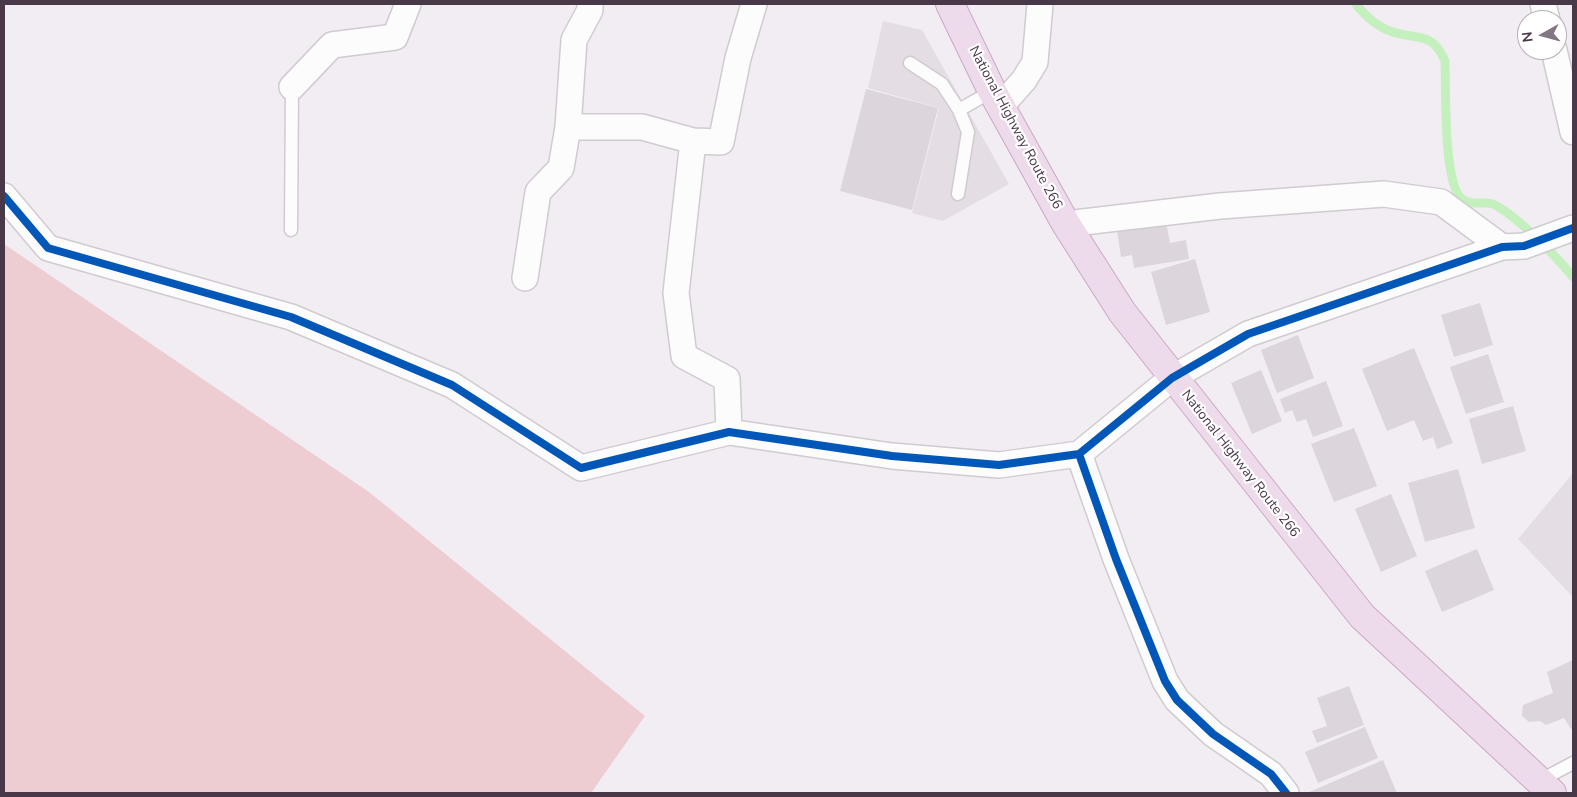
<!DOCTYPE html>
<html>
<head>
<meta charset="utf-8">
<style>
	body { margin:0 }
	#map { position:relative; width:1577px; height:797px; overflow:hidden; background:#f2edf2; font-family:"Nunito Sans",sans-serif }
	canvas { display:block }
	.frame { position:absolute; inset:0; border:5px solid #493848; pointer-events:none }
	.north { position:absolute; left:1517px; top:10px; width:50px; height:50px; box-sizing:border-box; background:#fff; border:1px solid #b6afb6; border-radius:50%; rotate:263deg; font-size:14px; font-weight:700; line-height:20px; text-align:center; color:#493848 }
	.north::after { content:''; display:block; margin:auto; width:18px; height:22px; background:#847784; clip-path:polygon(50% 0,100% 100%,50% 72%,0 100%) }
</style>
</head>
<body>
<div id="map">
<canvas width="1577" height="797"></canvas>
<div class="frame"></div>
<div class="north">N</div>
</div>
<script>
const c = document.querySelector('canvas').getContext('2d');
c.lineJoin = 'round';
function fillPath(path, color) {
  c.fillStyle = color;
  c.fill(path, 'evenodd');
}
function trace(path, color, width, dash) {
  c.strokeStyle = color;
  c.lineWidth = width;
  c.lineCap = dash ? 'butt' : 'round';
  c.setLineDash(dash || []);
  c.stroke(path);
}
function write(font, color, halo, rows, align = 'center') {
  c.font = font + ' "Nunito Sans",sans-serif';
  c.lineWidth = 4.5;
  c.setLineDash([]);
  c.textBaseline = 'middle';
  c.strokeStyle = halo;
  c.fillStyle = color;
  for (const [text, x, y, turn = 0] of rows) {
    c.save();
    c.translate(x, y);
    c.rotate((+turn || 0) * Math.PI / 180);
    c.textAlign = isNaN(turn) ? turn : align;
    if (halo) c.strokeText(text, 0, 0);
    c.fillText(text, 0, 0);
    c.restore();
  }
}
fillPath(new Path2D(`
	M4,244l365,248 276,224 -54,77h-587z`), '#edcdd2');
fillPath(new Path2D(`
	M883,21l39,9 87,154 -66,37 -31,-8 27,-105 -71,-20z
	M1573,473v124l-55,-58z`), '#e4dee4');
trace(new Path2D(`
	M1356,4c10,13 21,23 37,28 23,8 40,-1 52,29 1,25 -2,124 17,138 10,8 23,1 33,6 23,12 61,51 78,72`), '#c4f0be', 9);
fillPath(new Path2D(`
	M866,89l72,19 -26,102 -72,-19z
	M1166,222l4,21 16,-3 3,19 -55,9 -2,-13 -11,2 -4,-27z
	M1195,259l15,53 -44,13 -15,-53z
	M1480,303l13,42 -39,12 -13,-42z
	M1298,335l16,43 -37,15 -16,-43z
	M1414,348l39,95 -16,6 -4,-12 -10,4 -9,-21 -27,11 -25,-62z
	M1488,354l16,48 -38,12 -16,-47z
	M1261,370l21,51 -30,13 -21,-51z
	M1326,381l17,45 -30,11 -7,-18 -9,3 -5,-12 -7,3 -5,-14z
	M1513,406l13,45 -44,13 -13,-45z
	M1354,428l23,58 -43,16 -23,-58z
	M1458,469l17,59 -50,14 -17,-59z
	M1391,494l26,62 -36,16 -26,-63z
	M1477,549l17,41 -52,22 -17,-41z
	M1573,660v68l-2,1 -7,-11 -18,7 -6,-4 -11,1 -7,-6 1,-11 30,-12 -6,-21z
	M1349,686l15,39 -47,18 -5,-12 15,-5 -10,-28z
	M1365,727l13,31 -60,25 -13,-31z
	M1383,760l14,33h-90z`), '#dcd5db');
const lane = new Path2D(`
	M910,63l32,21 17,26
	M958,194l10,-62 -9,-22 33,-19
	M291,230l1,-143
	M1539,781l34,-18`);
const street = new Path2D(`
	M1543,4l4,16
	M1554,50l19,82
	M292,87l40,-42 63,-8 13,-33
	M1001,106l23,-26 11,-18 5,-58
	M568,127h74l51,14 28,1 17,-84 16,-54
	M693,141l-17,152 8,63 43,23 2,53
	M4,196l44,52 243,69 161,68 129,83 148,-36 163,24 107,9 80,-11 93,-76 76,-44 254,-87 22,-1 49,-18
	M1066,224l154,-18 164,-12 57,8 61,45
	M525,278l13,-86 23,-24 7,-41 6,-87 16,-30v-6
	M1079,454l37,105 49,122 12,19 36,34 58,40 15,19`);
const highway = new Path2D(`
	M950,4l42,87 74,133 56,88 240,304 190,177`);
trace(lane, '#d0cbd0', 15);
trace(street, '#d0cbd0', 28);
trace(highway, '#caa8c7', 30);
trace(lane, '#fdfcfd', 12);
trace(street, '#fdfcfd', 25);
trace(highway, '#eddaea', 28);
trace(new Path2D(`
	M4,196l44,52 243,69 161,68 129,83 148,-36 163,24 107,9 80,-11 93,-76 76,-44 254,-87 22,-1 49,-18
	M1079,454l37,105 49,122 12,19 36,34 58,40 15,19`), '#0057b8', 8);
write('14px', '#493848', '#fff', [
	["National Highway Route 266",1015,128,62],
	["National Highway Route 266",1240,464,52]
]);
</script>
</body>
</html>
